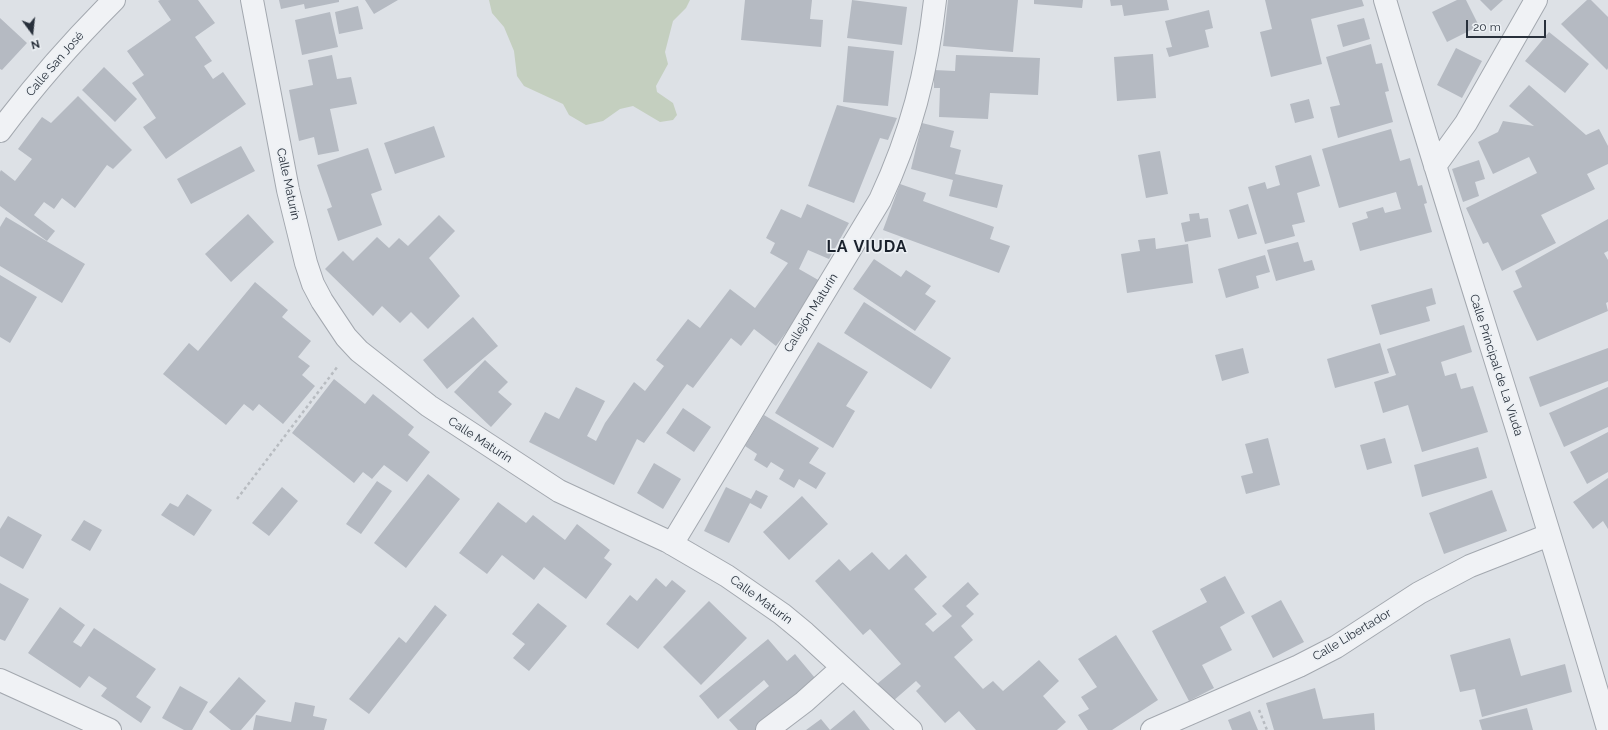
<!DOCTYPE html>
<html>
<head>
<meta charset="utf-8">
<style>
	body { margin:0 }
	#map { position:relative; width:1608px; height:730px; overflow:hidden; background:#dde1e6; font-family:Raleway,sans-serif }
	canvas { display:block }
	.north { position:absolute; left:12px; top:12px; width:40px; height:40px; -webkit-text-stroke:3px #ecf0f4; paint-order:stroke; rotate:165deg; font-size:11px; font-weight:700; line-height:16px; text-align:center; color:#28303b }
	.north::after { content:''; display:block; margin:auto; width:14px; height:18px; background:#28303b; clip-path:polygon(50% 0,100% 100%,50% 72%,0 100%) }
	.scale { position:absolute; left:1466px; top:20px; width:80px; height:18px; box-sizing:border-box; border:2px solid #28303b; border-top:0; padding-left:5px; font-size:12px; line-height:14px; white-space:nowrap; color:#28303b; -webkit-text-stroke:3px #ecf0f4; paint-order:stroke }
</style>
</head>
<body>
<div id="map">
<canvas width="1608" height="730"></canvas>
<div class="north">N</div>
<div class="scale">20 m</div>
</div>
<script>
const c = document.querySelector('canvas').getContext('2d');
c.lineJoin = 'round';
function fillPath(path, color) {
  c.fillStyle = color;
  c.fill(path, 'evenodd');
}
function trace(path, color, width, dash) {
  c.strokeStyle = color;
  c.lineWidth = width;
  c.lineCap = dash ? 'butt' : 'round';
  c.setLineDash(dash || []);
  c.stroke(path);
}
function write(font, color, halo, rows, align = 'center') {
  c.font = font + ' Raleway,sans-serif';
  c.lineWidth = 3;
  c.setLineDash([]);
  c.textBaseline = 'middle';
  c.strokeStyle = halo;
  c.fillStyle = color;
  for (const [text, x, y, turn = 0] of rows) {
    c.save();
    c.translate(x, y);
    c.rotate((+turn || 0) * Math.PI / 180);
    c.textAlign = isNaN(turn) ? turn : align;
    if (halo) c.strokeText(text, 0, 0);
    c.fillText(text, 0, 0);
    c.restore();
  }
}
fillPath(new Path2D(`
	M489,0h201l-4,8 -13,13 -8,31 3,12 -12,22 1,6 16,11 4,12 -4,5 -13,2 -27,-16 -13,3 -17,12 -17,4 -17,-10 -6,-11 -39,-18 -7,-10 -3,-25 -10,-24 -12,-14z`), '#c4cfbf');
fillPath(new Path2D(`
	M160,0h38l17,23 -20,14 17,24 -8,5 9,13 10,-7 23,32 -80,55 -23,-32 13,-9 -24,-35 12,-8 -17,-24 44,-31 -13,-19z
	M279,0h60v2l-34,7 -1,-5 -23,5z
	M365,0h33l-24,14z
	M745,0h67l-2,19 13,1 -2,27 -80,-7z
	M852,0l55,7 -5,38 -55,-7z
	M948,0h70l-5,52 -70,-6z
	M1034,0h49l-1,8 -48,-4z
	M1110,0h57l2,10 -45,6 -2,-11 -11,1z
	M1265,0h97l2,6 -53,13 11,45 -51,13 -11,-45 12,-3z
	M1457,0h9l13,26 -32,16 -15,-30z
	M1480,0h23l-12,11z
	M1587,0h4l17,17v51l-1,2 -46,-46z
	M358,6l5,23 -24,5 -4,-22z
	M1209,10l4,18 -8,2 4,17 -40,10 -3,-9 6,-1 -7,-26z
	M330,12l8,35 -36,8 -7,-35z
	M0,18l27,25 -25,27 -2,-1z
	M1364,18l6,21 -27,8 -6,-22z
	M1549,32l40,32 -24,29 -40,-32z
	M1371,44l5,20 6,-1 7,28 -4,1 8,30 -55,16 -8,-31 10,-2 -14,-48z
	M848,46l46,5 -6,55 -45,-4z
	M1456,48l26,13 -20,37 -25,-13z
	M1153,54l3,44 -39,3 -3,-44z
	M332,55l5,24 14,-2 6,27 -27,5 9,42 -21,4 -4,-18 -15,4 -10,-51 24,-5 -5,-25z
	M956,55l84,3 -2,37 -48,-2 -2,26 -49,-2 1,-29h-6v-18l21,1z
	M104,67l33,32 -22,23 -33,-32z
	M1529,85l57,50 13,-6 9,17v18l-21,10 8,15 -54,26 15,28 -54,28 -14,-29 -5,2 -17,-36 71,-35 -8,-16 -36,17 -15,-32 20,-10 5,-11 31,5 -25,-20z
	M78,96l54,54 -19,19 -6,-4 -32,43 -13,-10 -8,11 -10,-7 -10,13 21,16 -8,10 -47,-35v-34l1,-2 14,11 17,-22 -14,-10 24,-32 9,6z
	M1309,99l5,19 -19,5 -5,-19z
	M837,105l60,13 -9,22 -8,-2 -26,65 -46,-17z
	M922,123l32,8 -4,16 11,3 -6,24 48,11 -6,23 -48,-12 4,-16 -42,-11z
	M434,126l11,31 -50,17 -11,-31z
	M1391,129l9,32 10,-3 8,28 4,-1 5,18 -3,1 8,28 -72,19 -8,-28 16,-5 -2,-6 17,-5 2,6 16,-4 -5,-17 -57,16 -17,-59z
	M241,146l14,25 -64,33 -14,-25z
	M368,148l14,42 -11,4 11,31 -44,16 -11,-32 5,-2 -15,-42z
	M1160,151l8,43 -22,4 -8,-43z
	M1311,155l9,31 -23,7 8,29 -13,3 3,11 -30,8 -17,-57 17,-5 2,7 13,-4 -5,-19z
	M1479,160l6,19 -10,3 4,14 -16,6 -11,-33z
	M900,184l26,9 -3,8 71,26 -4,12 20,7 -11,27 -116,-43z
	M807,204l42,19 -20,36 -21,-9 -9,19 21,12 -22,35 -22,30 -22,-17 -13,17 -10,-8 -38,50 -6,-4 -43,59 -7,-4 -23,46 -85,-43 16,-30 14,7 17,-32 29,14 -18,35 9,5 9,-18 29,-41 11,9 19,-25 -8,-6 32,-41 12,9 30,-39 25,19 33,-45 -18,-10 5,-10 -9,-5 15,-29 20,9z
	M1248,204l9,30 -19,5 -9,-29z
	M1199,213l1,6 8,-1 3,19 -26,5 -4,-19 9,-2 -1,-7z
	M248,214l26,28 -43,40 -26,-28z
	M439,215l16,16 -26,27 31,38 -32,33 -17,-17 -11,11 -18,-17 -9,10 -48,-47 18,-18 10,10 24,-24 12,11 10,-10 9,8z
	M6,217l79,47 -23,39 -62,-37v-39z
	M1608,219v32l-4,2 4,7v42l-2,1 2,8 -71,30 -24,-50 9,-4 -7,-16z
	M1155,238l1,11 32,-5 5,39 -66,10 -6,-39 19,-3 -2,-11z
	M1298,242l6,20 8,-2 3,10 -39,11 -9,-31z
	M1265,255l5,17 -14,4 3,12 -33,10 -8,-29z
	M874,259l27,18 5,-7 25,16 -6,8 11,7 -21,30 -62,-42z
	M0,275l37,22 -27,46 -10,-6z
	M255,282l33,28 -6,7 29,24 -13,16 12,9 -8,9 13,11 -32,38 -24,-20 -6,7 -9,-7 -18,21 -63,-51 26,-31 9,8z
	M1432,288l4,16 -10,3 4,14 -50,14 -9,-30z
	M864,302l87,56 -20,31 -87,-56z
	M473,317l25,29 -51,43 -24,-29z
	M1464,325l8,27 -31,10 4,14 11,-3 5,16 12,-3 15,46 -66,20 -14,-47 -25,8 -9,-31 22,-7 -9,-26z
	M818,342l50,30 -22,34 9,5 -22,37 -58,-35z
	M1380,343l9,30 -54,15 -8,-29z
	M1243,348l6,25 -27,8 -7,-26z
	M1608,348v33l-68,26 -11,-30z
	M485,360l23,22 -10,10 14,12 -21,23 -37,-35z
	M334,379l31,25 8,-10 41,33 -6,8 22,17 -23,30 -23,-17 -12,14 -9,-7 -9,11 -62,-50z
	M1608,387v40l-44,20 -15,-34z
	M683,408l28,19 -17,25 -28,-19z
	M764,415l55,33 -10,15 17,10 -10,16 -17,-10 -5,9 -15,-9 5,-9 -13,-8 -4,6 -13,-8 3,-6 -12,-8z
	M1608,432v40l-21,12 -17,-32z
	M1268,438l12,47 -34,9 -5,-18 12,-3 -8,-29z
	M1385,438l7,25 -25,7 -7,-25z
	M1478,447l9,31 -65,19 -8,-32z
	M654,463l27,16 -18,30 -26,-16z
	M428,474l32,25 -54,69 -32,-25z
	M1608,478v51l-5,-8 -10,8 -20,-27z
	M377,481l15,10 -31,43 -15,-10z
	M282,487l16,14 -29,35 -17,-13z
	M726,487l25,12 5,-9 12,6 -7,13 -11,-6 -21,40 -25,-12z
	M1492,490l15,41 -63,23 -15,-41z
	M187,494l25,16 -18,26 -33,-21 9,-12 8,4z
	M802,496l26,28 -39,36 -26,-28z
	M498,502l28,21 7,-8 32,25 12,-16 33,26 -6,8 8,6 -26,35 -42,-32 -10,13 -32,-25 -15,19 -28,-21z
	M8,516l34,19 -19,34 -23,-13v-27z
	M84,520l18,10 -12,21 -19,-11z
	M872,552l17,18 17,-16 21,23 -13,12 23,25 -12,10 8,8 19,-16 -10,-10 26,-24 11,12 -13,12 8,8 -13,12 12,14 -19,17 29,32 10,-8 10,10 36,-31 20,21 -16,15 23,26 -9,8h-81l-17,-19 -14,12 -29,-32 5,-5 -5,-5 -23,20 -16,-17 24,-20 -31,-35 -7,6 -48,-54 24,-22 11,12z
	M1225,576l20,37 -25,14 12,23 -30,15 12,23 -25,13 -37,-70 55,-29 -7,-13z
	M656,578l10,9 6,-7 14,11 -48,58 -32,-25 24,-29 7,6z
	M0,583l29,16 -24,42 -5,-2z
	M1281,600l23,42 -31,16 -22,-42z
	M709,601l38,37 -46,47 -38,-38z
	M538,603l29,23 -38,45 -16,-13 12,-14 -13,-10z
	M435,605l12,10 -78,99 -20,-15 50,-62 7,6z
	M60,607l25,18 -12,17 8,5 13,-19 62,41 -20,28 15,10 -10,16 -40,-27 6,-8 -18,-12 -9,12 -52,-35z
	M1116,635l42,65 -46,30h-24l-10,-15 11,-6 -8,-12 16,-10 -19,-28z
	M1510,638l11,38 44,-12 7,28 -90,25 -7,-28 -15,3 -10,-37z
	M768,639l19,22 8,-7 25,30 -55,46h-27l-9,-10 40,-34 -5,-6 -46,39 -19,-23z
	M239,677l27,24 -25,29h-10l-22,-18z
	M180,686l28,16 -16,28h-8l-22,-12z
	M1315,688l8,31 51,-6 1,17h-101l-8,-27z
	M295,702l20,4 -2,10 14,3 -3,11h-71l3,-15 35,7z
	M1527,708l6,22h-51l-3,-10z
	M854,710l16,20h-64l15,-11 9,11z
	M1250,711l8,19h-26l-4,-10z`), '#b5bac2');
const minor = new Path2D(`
	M252,0l36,190 18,73 7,21 9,17 24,36 13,14 70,55 130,85 108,50 60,35 55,38 23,19 106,97
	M1385,0c72,244 152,485 223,729
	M0,131c35,-47 73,-90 114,-131
	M1435,166l31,-43 70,-123
	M672,544l208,-344c31,-66 47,-128 55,-200
	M0,680l110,50
	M767,730l37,-28 38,-34
	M1152,730l147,-64 37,-19 83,-54 51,-27 79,-31`);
trace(minor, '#a3a8af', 24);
trace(new Path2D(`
	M237,499l101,-133
	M1259,710l8,20`), '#b8bcc1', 2.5, [3, 3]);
trace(minor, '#f0f2f5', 22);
write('12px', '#28303b', '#ecf0f4', [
	["Calle San José",55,64,-49],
	["Calle Maturín",288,184,78],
	["Callejón Maturín",811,313,-58],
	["Calle Principal de La Viuda",1496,365,72],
	["Calle Maturín",480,440,33],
	["Calle Maturín",761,600,36],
	["Calle Libertador",1352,635,-31]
]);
c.letterSpacing = '1px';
write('bold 16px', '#1a212c', '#ecf0f4', [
	["LA VIUDA",867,247]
]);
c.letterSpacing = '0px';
</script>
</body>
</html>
